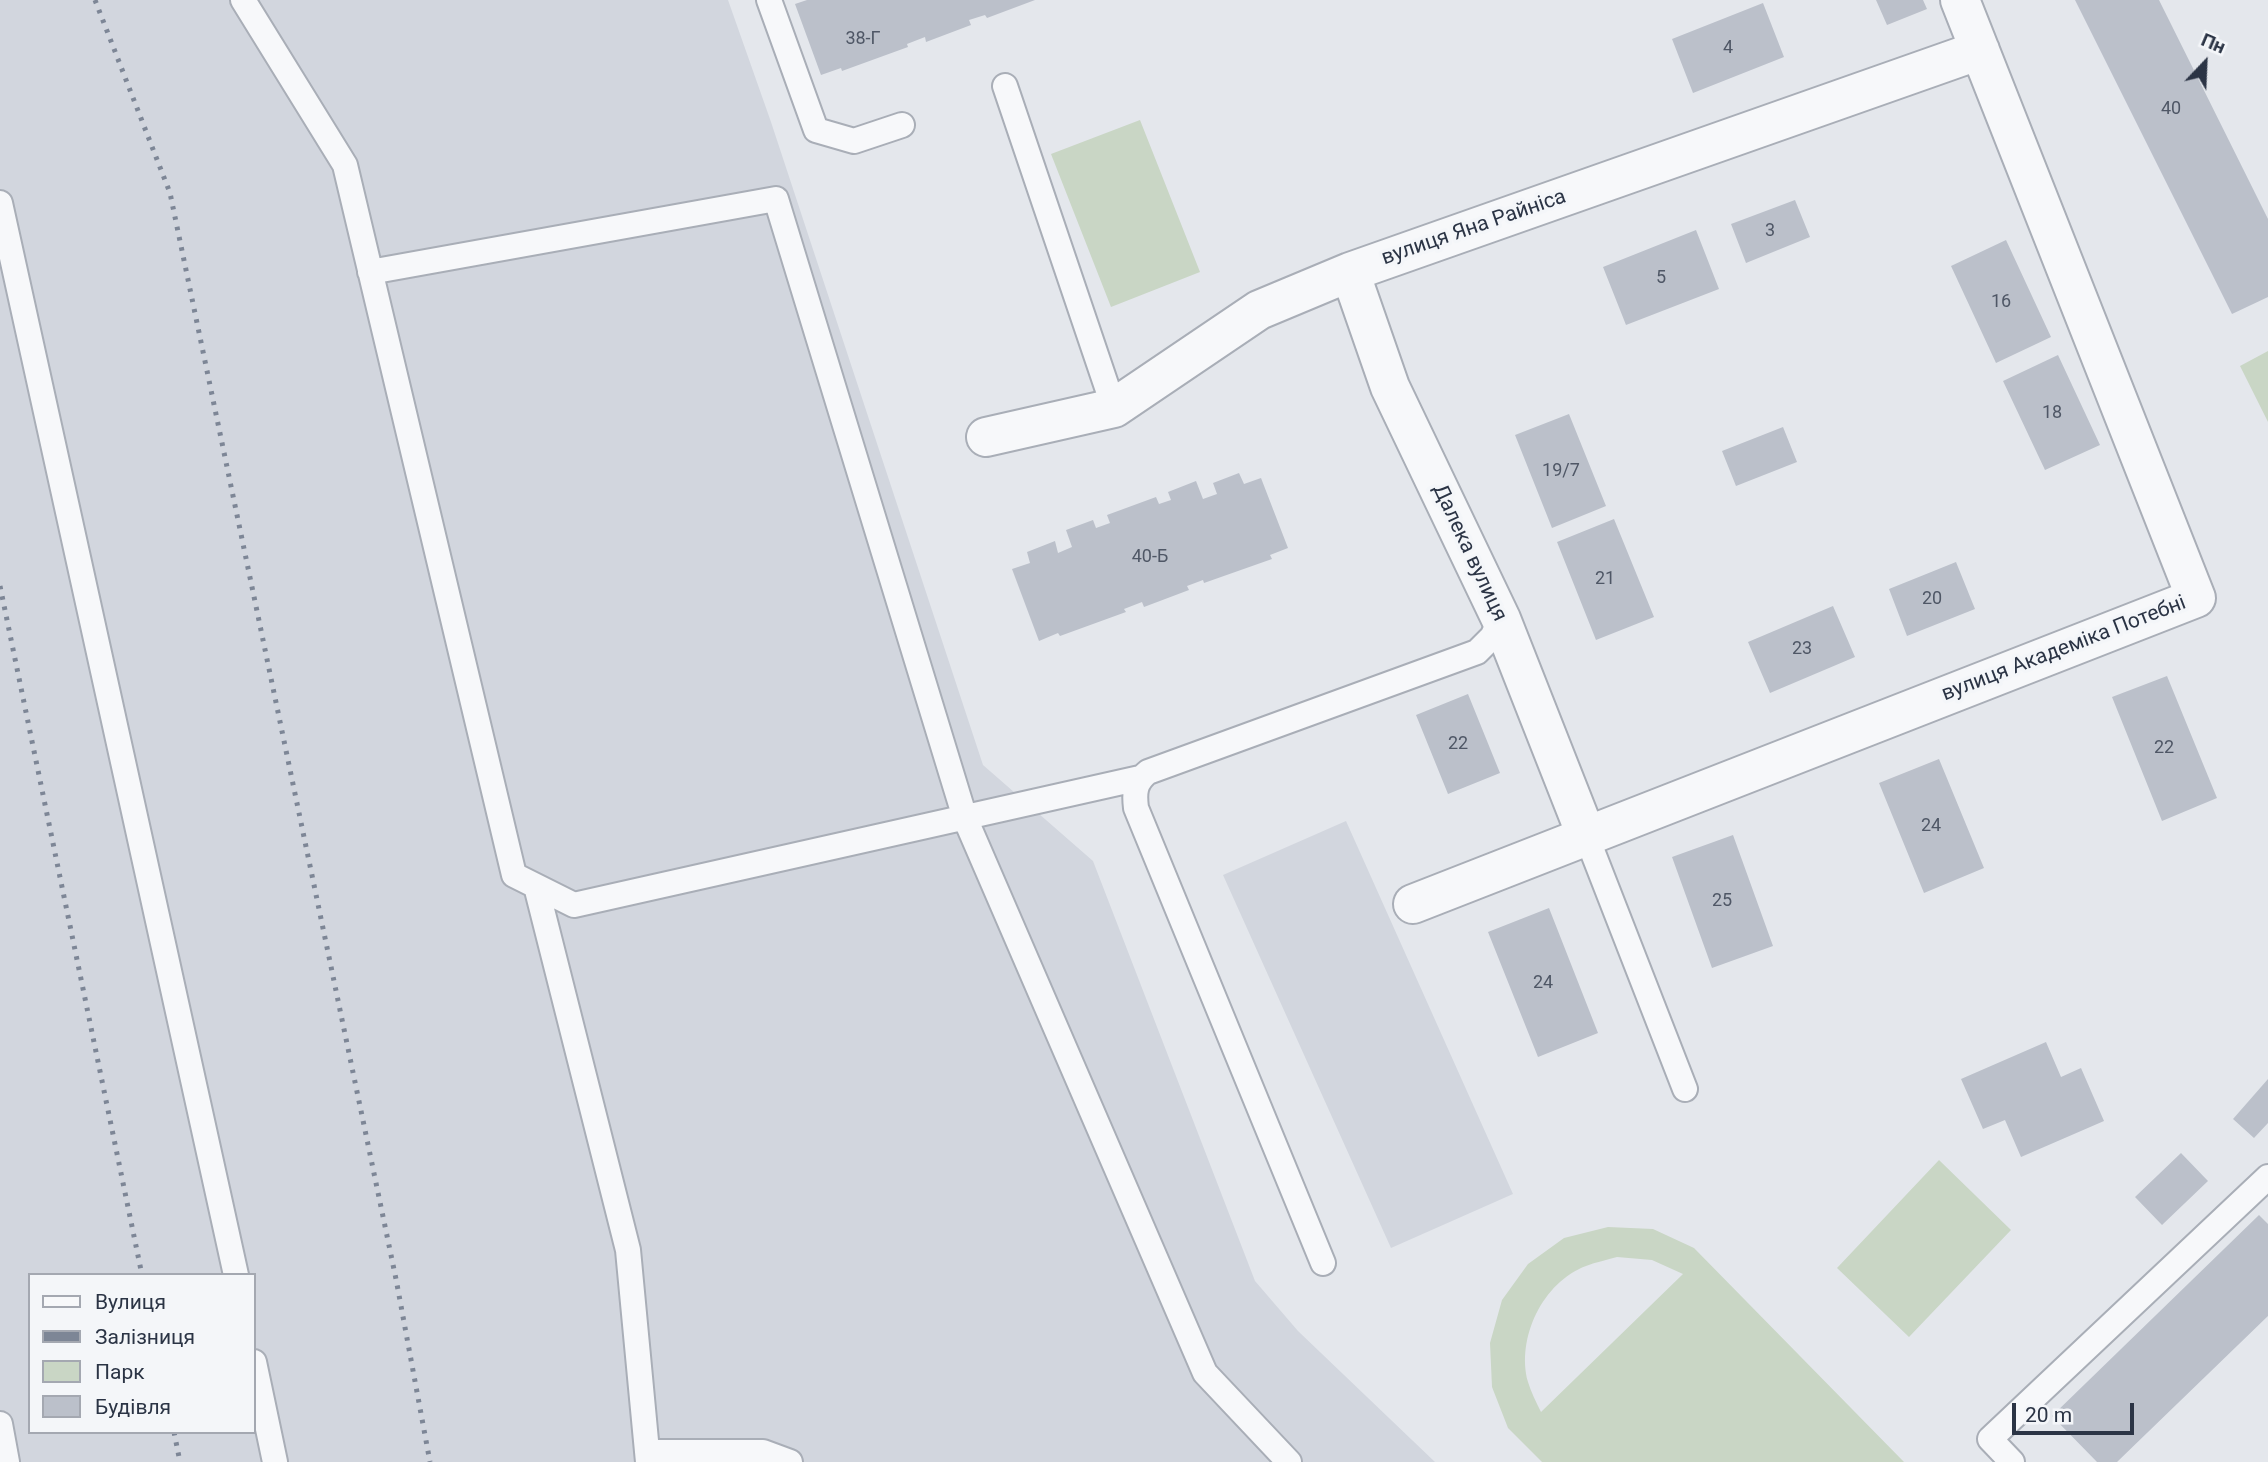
<!DOCTYPE html>
<html>
<head>
<meta charset="utf-8">
<style>
	body { margin:0 }
	#map { position:relative; width:2268px; height:1462px; overflow:hidden; background:#e4e7ec; font-family:Roboto,sans-serif }
	canvas { display:block }
	.legend { position:absolute; left:28px; top:1273px; width:228px; height:161px; box-sizing:border-box; background:#f4f6f9; border:2px solid #a4a8b1; margin:0; padding:9px 12px; list-style:none; font-size:21px; color:#2b3445 }
	.legend li { display:flex; align-items:center; gap:14px; height:35px }
	.legend b { width:35px; border:2px solid #a4a8b1 }
	.north { position:absolute; left:2170px; top:28px; width:70px; height:70px; -webkit-text-stroke:5px #f4f6f9; paint-order:stroke; rotate:23deg; font-size:19px; font-weight:700; line-height:28px; text-align:center; color:#2b3445 }
	.north::after { content:''; display:block; margin:auto; width:24px; height:32px; background:#2b3445; clip-path:polygon(50% 0,100% 100%,50% 72%,0 100%) }
	.scale { position:absolute; left:2012px; top:1403px; width:122px; height:32px; box-sizing:border-box; border:4px solid #2b3445; border-top:0; padding-left:9px; font-size:21px; line-height:24px; white-space:nowrap; color:#2b3445; -webkit-text-stroke:5px #f4f6f9; paint-order:stroke }
</style>
</head>
<body>
<div id="map">
<canvas width="2268" height="1462"></canvas>
<ul class="legend">
<li><b style="height:9px;background:#f7f8fa"></b>Вулиця</li>
<li><b style="height:9px;background:#7d8696"></b>Залізниця</li>
<li><b style="height:19px;background:#c9d6c5"></b>Парк</li>
<li><b style="height:19px;background:#bbc0ca"></b>Будівля</li>
</ul>
<div class="north">Пн</div>
<div class="scale">20 m</div>
</div>
<script>
const c = document.querySelector('canvas').getContext('2d');
c.lineJoin = 'round';
function fillPath(path, color) {
  c.fillStyle = color;
  c.fill(path, 'evenodd');
}
function trace(path, color, width, dash) {
  c.strokeStyle = color;
  c.lineWidth = width;
  c.lineCap = dash ? 'butt' : 'round';
  c.setLineDash(dash || []);
  c.stroke(path);
}
function write(font, color, halo, rows, align = 'center') {
  c.font = font + ' Roboto,sans-serif';
  c.lineWidth = 7;
  c.setLineDash([]);
  c.textBaseline = 'middle';
  c.strokeStyle = halo;
  c.fillStyle = color;
  for (const [text, x, y, turn = 0] of rows) {
    c.save();
    c.translate(x, y);
    c.rotate((+turn || 0) * Math.PI / 180);
    c.textAlign = isNaN(turn) ? turn : align;
    if (halo) c.strokeText(text, 0, 0);
    c.fillText(text, 0, 0);
    c.restore();
  }
}
fillPath(new Path2D(`
	M0,0h728l43,122 212,643 110,96 162,420 43,50 137,131h-1435zM30,1275h224v157h-224z
	M1346,821l167,373 -122,54 -168,-373z`), '#d2d6de');
fillPath(new Path2D(`
	M1140,120l60,152 -89,35 -60,-153z
	M2268,351v71l-28,-56z
	M1939,1160l72,70 -102,107 -72,-69z
	M1608,1227l45,2 41,19 210,214h-362l-34,-34 -16,-41 -2,-44 12,-43 26,-36 36,-26zM1617,1257l35,3 31,14 -142,138c-5,-10 -10,-20 -13,-30 -12,-44 15,-100 58,-116 10,-4 21,-6 31,-9z`), '#c9d6c5');
fillPath(new Path2D(`
	M807,0h228l-48,18 -2,-3 -16,5 2,5 -45,17 -1,-5 -18,7 1,3 -66,24 -1,-3 -20,7 -26,-71z
	M1876,0h47l4,9 -40,16z
	M2075,0h84l109,219v78l-36,17z
	M1763,3l21,54 -91,36 -21,-54z
	M1795,200l15,37 -64,26 -15,-39z
	M1696,230l23,59 -93,36 -23,-58z
	M2006,240l45,97 -55,26 -45,-97z
	M2058,355l42,90 -55,25 -42,-89z
	M1569,414l37,92 -54,22 -37,-93z
	M1783,427l14,35 -61,24 -14,-35z
	M1239,473l5,11 17,-6 27,70 -18,7 2,4 -68,24 -1,-3 -16,6 2,4 -45,17 -2,-5 -18,7 2,3 -66,24 -2,-3 -19,8 -27,-72 18,-6 -3,-11 28,-11 3,12 14,-6 -6,-17 27,-10 3,8 14,-5 -3,-8 49,-18 3,7 12,-4 -3,-8 28,-11 7,18 14,-5 -4,-11z
	M1614,519l40,98 -58,23 -39,-98z
	M1956,562l19,47 -68,27 -18,-47z
	M1833,606l22,51 -85,36 -22,-51z
	M2167,676l50,122 -55,23 -50,-124z
	M1468,694l32,79 -52,21 -32,-79z
	M1939,759l45,109 -60,25 -45,-110z
	M1733,835l40,111 -61,22 -40,-111z
	M1549,908l49,125 -60,24 -50,-125z
	M2046,1042l15,35 20,-9 23,53 -83,36 -16,-37 -22,9 -22,-50z
	M2268,1079v44l-14,15 -21,-19z
	M2181,1153l27,28 -46,44 -27,-28z
	M2259,1215l9,9v92l-151,146h-20l-45,-46z`), '#bbc0ca');
const service = new Path2D(`
	M243,0l102,165 169,710 60,30 566,-127
	M769,0l47,130 38,11 48,-16
	M1005,86l109,322
	M0,203l236,1072
	M370,272l406,-73 189,619 240,555 84,89
	M1586,835l99,254
	M536,886l92,364 20,212
	M1323,1263l-187,-455c-2,-16 -1,-26 12,-36l329,-120 15,-15 9,-18
	M254,1362l21,100
	M0,1424l7,38
	M648,1452h115l27,10
	M2012,1462l-22,-23 278,-262`);
const minor = new Path2D(`
	M1350,272l40,115 111,232 85,216
	M986,437l128,-29 145,-98 91,-38 630,-222
	M1413,904l783,-306 -236,-598`);
trace(service, '#a9aeb7', 28);
trace(minor, '#a9aeb7', 42);
trace(service, '#f7f8fa', 24);
trace(minor, '#f7f8fa', 38);
trace(new Path2D(`
	M95,0l75,193 226,1086 34,183
	M0,586l142,689
	M174,1432l6,30`), '#7d8696', 5, [3.5, 7]);
write('18px', '#4f5766', null, [
	["38-Г",863,39],
	["4",1728,48],
	["40",2171,109],
	["3",1770,231],
	["5",1661,278],
	["16",2001,302],
	["18",2052,413],
	["19/7",1561,471],
	["40-Б",1150,557],
	["21",1605,579],
	["20",1932,599],
	["23",1802,649],
	["22",1458,744],
	["22",2164,748],
	["24",1931,826],
	["25",1722,901],
	["24",1543,983]
]);
write('21px', '#2b3445', '#f4f6f9', [
	["вулиця Яна Райніса",1474,228,-19],
	["Далека вулиця",1469,553,65],
	["вулиця Академіка Потебні",2064,649,-21]
]);
</script>
</body>
</html>
